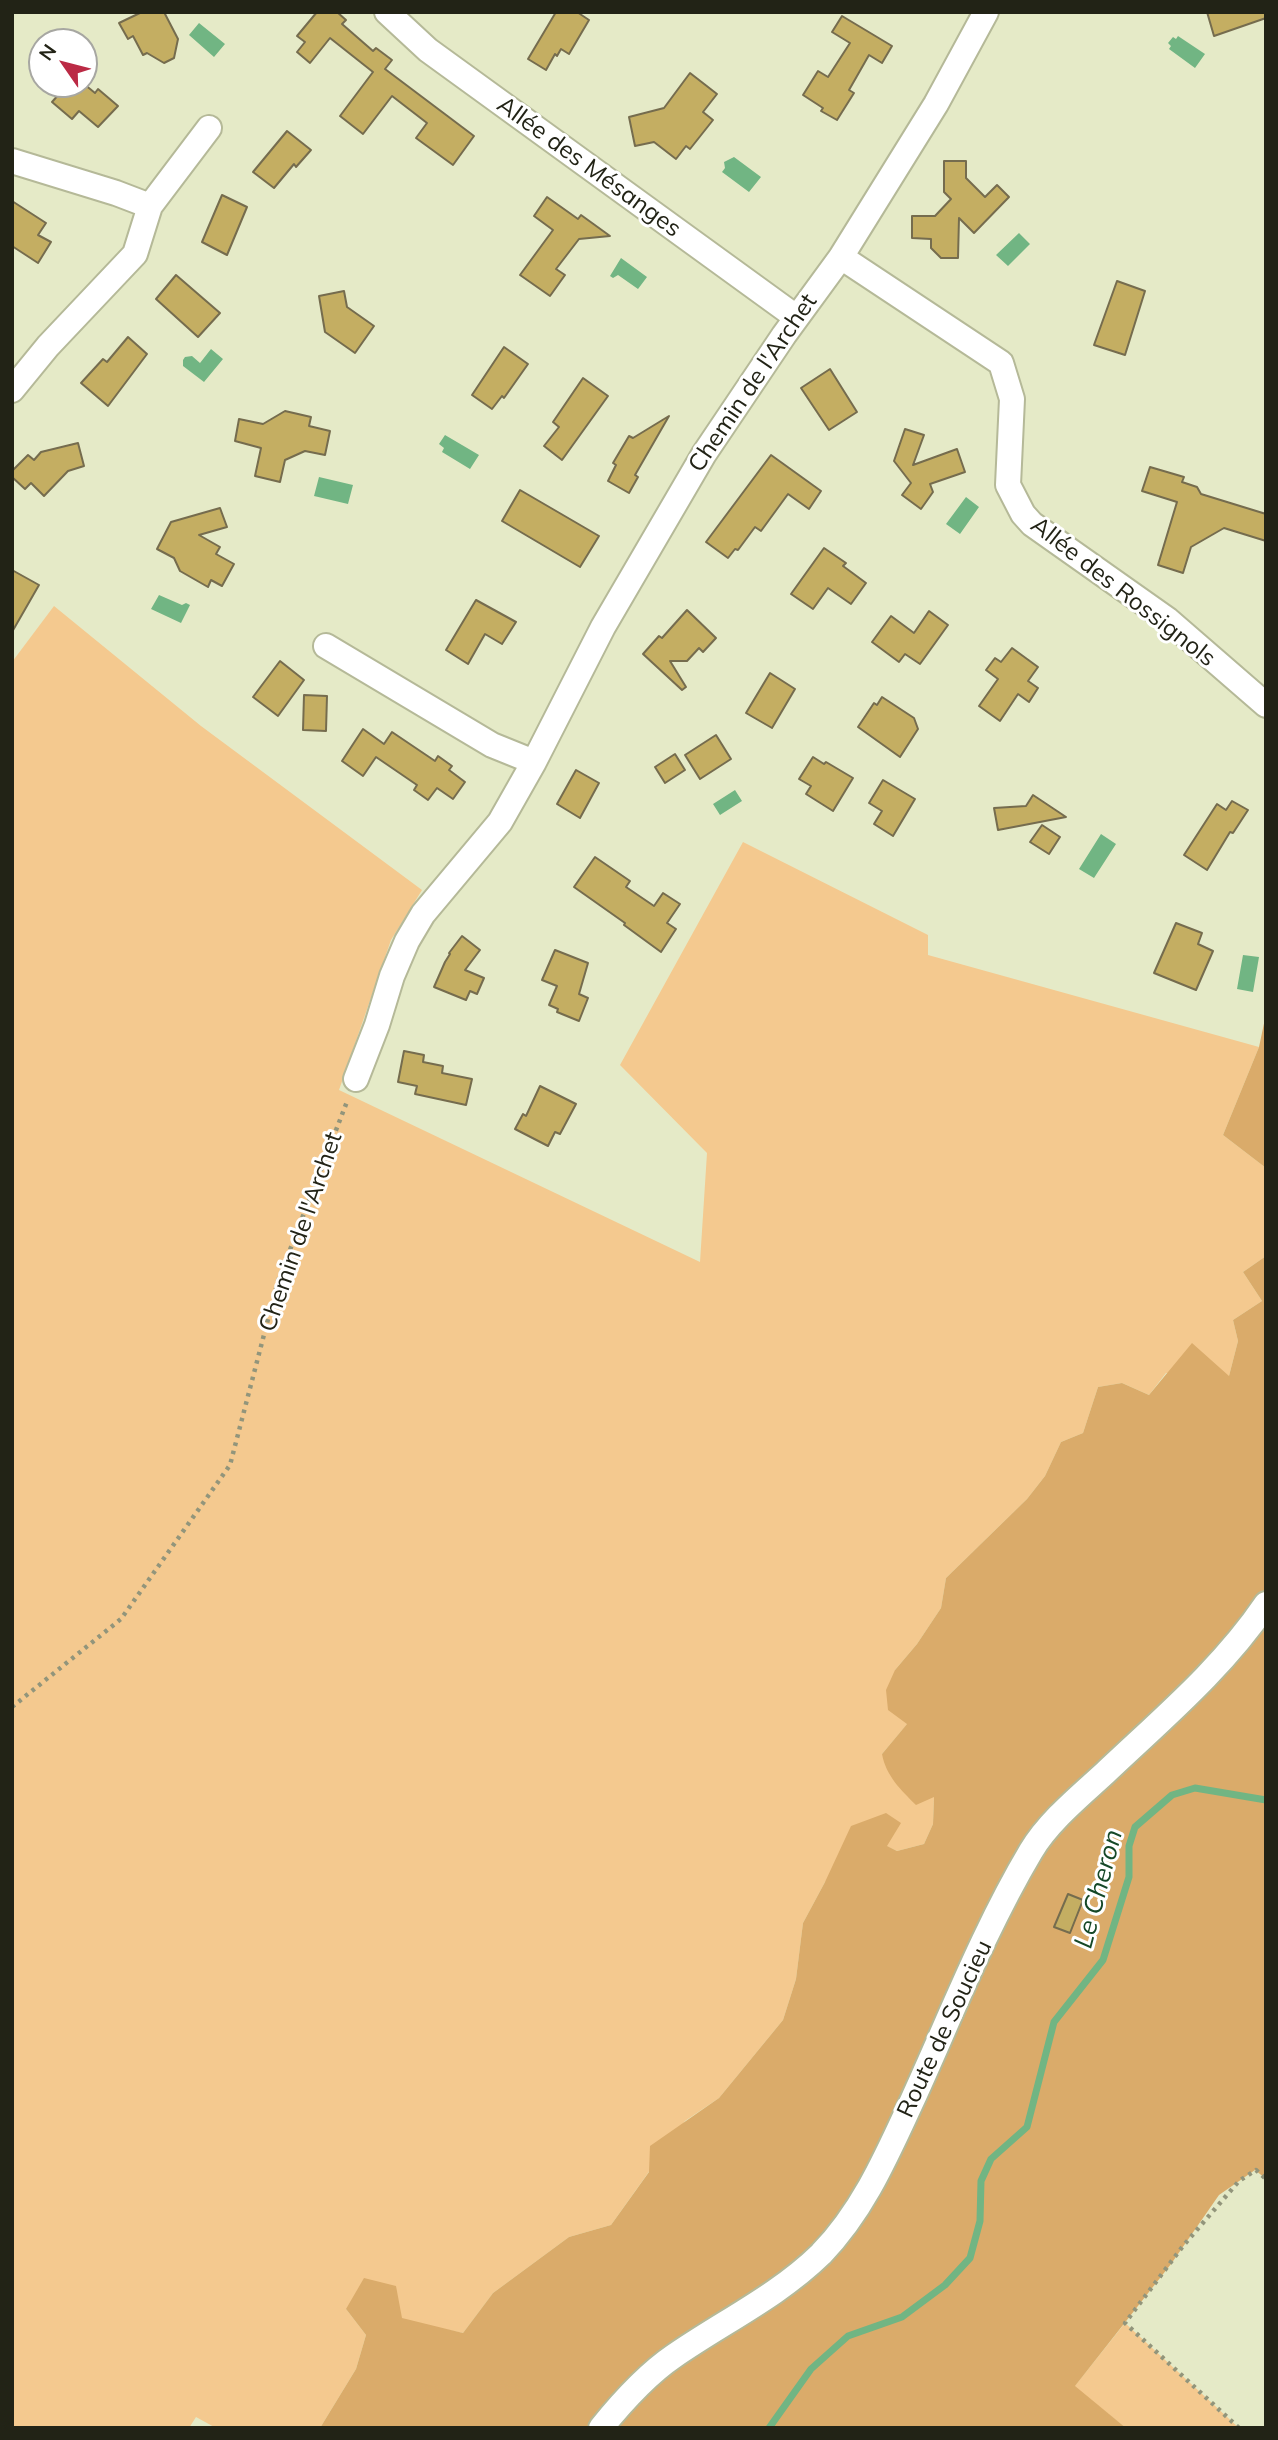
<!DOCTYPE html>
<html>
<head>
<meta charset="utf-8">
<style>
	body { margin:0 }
	#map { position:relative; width:1278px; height:2440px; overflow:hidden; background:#e5eac7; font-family:Mulish,sans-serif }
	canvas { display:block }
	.frame { position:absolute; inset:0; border:14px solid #222316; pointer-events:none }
	.north { position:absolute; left:28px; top:28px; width:70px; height:70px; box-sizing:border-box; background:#fff; border:2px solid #a7a7a2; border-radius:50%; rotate:305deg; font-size:19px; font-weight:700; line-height:28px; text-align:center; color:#222316 }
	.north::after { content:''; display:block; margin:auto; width:24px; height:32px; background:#bb2a45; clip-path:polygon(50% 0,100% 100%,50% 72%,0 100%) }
</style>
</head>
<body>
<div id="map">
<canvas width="1278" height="2440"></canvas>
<div class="frame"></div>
<div class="north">N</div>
</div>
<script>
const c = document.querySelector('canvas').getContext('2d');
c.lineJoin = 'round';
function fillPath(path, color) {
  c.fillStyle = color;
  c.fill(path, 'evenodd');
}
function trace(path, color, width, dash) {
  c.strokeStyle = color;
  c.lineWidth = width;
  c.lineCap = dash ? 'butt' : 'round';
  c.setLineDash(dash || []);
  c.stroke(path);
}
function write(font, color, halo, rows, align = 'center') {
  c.font = font + ' Mulish,sans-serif';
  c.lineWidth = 6;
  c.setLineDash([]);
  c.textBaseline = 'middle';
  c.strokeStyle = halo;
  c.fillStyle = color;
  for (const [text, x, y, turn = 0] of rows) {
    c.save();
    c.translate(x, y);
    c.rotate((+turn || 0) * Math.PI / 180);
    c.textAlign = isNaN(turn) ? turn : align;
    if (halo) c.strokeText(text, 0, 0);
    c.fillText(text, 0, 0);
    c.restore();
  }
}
fillPath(new Path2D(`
	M54,606l147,120 221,164 -31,50 -52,150 361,172 7,-109 -87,-88 123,-223 185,93v20l331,92 -36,88 43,33v88l-23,16 19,29 -29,19 5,21 -9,35 -63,-3 -17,22 -27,-12 -24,4 -15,46 -22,9 -16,34 -18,23 -81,79 -5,30 -24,36 -22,26 13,53 -26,31 52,43 -1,27 -9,20 -27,7 -11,-5 -61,36 -22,41 -7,56 -13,41 -64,78 -34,23 -74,104 -42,12 -76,56 -30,40 -117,-24 20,26 -10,34 -36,59h-104l-20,-11 -7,11h-177v-1766z
	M1125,2323l114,105h-113l-52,-41z`), '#f4c98f');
fillPath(new Path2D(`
	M1266,1014v154l-43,-33 36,-88z
	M1266,1256v923l-11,-9 -36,25 -48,69 -96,122 51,42h-806l36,-59 10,-34 -20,-26 18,-31 32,8 6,32 61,15 30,-40 76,-56 42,-12 38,-53 1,-26 69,-48 64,-78 13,-41 7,-56 22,-41 26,-56 35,-13 15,10 -14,23 10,5 27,-7 9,-20 1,-27 -18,8c-15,-15 -30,-29 -34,-51l25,-30 -19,-14 -2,-20 9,-20 22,-26 24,-36 5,-30 81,-79 18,-23 16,-34 22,-9 15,-46 24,-4 27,12 43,-52 37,33 9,-35 -5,-21 29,-19 -19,-29z`), '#daab6a');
fillPath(new Path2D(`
	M199,23l26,21 -11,13 -25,-22z
	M1178,36l27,18 -10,14 -26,-19 2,-3 -3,-3 5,-6 3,2z
	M734,157l27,20 -12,15 -27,-20 3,-4 -1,-6z
	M1019,233l11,11 -22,22 -12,-11z
	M621,258l26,19 -9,12 -20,-14 -5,3 -3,-2z
	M211,349l12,10 -19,23 -21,-16v-6l2,-3 7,-1 8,7z
	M445,435l34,20 -9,14 -28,-17 2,-4 -5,-4z
	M319,477l34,8 -5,19 -34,-8z
	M966,497l13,10 -19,27 -14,-10z
	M159,595l23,10 4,-2 4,2 -9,18 -30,-14z
	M735,790l7,11 -22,14 -7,-11z
	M1101,834l15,10 -22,34 -15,-9z
	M1243,955l16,2 -6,35 -16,-3z`), '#71b583');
trace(new Path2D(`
	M769,2428l42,-59 37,-33 54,-19 43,-32 25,-27 10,-37 1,-40 10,-22 36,-32 27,-105 49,-62 26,-83v-31l6,-19 37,-32 23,-7 71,12`), '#71b583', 7);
const building = new Path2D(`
	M142,12h22l14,27 -4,19 -10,5 -17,-10 -4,2 -10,-19 -5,3 -9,-16z
	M317,12h20l9,8 -4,4 31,27 3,-3 16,12 -7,9 89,67 -21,29 -37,-27 11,-15 -35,-27 -29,38 -23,-18 33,-44 -43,-34 -20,25 -13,-11 8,-10 -8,-6z
	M556,12h21l12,8 -20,34 -8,-5 -4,7 -2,-2 -9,16 -18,-11z
	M1207,12h59v6l-52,18z
	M842,16l50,30 -10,17 -13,-8 -20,35 5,3 -17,27 -16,-9 2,-3 -20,-13 15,-24 10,6 22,-34 -18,-11z
	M690,73l27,21 -14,18 10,8 -23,29 -4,-3 -10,13 -22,-17 -19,4 -6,-29 35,-9z
	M68,84h16l11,9 3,-4 20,17 -20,21 -19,-16 -7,8 -20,-17z
	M287,131l24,19 -15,17 -2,-3 -20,24 -21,-16z
	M944,161h22v17l19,19 12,-12 12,12 -35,36 -15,-15 -1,40h-17l-10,-10v-9l-19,-1v-22h23l16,-17 -7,-7z
	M222,195l25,12 -20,48 -25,-13z
	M547,197l31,22 3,-4 29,21 -31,3 -23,30 9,6 -15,21 -30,-21 33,-45 -19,-14z
	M12,201l34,22 -8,12 13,7 -13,21 -26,-17z
	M176,275l44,38 -22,24 -42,-38z
	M1117,281l28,10 -20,64 -31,-10z
	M344,291l3,16 27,19 -19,27 -30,-21 -6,-36z
	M128,337l19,17 -39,52 -27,-23 22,-24 4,3z
	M504,347l24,17 -24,34 -2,-2 -10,13 -20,-14z
	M830,369l27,43 -28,18 -28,-42z
	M583,378l25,18 -46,64 -18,-14 15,-19 -6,-5z
	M285,411l26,6 -2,9 21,5 -5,24 -20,-4 -20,9 -5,22 -25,-6 6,-28 -26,-7 4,-22 24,5z
	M669,416l-34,59 3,2 -9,16 -21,-12 8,-16 -3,-2 16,-27 4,2z
	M905,429l19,6 -11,30 44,-16 8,23 -35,12 3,8 -12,17 -19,-14 9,-12 -17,-22z
	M78,443l6,23 -16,5 -24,25 -13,-13 -6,6 -13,-12v-6l16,-16 6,5 7,-8z
	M771,455l50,36 -12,18 -21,-15 -27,37 -6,-4 -17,23 -3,-1 -7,9 -22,-16z
	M1150,467l34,10 -2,5 15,5 4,7 65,20v27l-42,-13 -33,19 -8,26 -25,-8 19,-63 -35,-11z
	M520,490l79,46 -19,31 -78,-46z
	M220,508l7,19 -28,8 21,12 -4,7 18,10 -12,22 -11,-6 -3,7 -28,-16 -6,-13 -17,-9 14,-27z
	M824,548l22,15 -3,3 23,17 -15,21 -23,-16 -15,21 -22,-15z
	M12,570l27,15 -27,47z
	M476,600l40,22 -14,22 -17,-10 -17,30 -22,-14z
	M687,610l29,28 -13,14 -4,-4 -12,13h-17l16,26 -4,3 -39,-36 16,-18 3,2z
	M929,611l19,14 -28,39 -15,-10 -6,8 -27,-20 19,-26 23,17z
	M1012,648l26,19 -10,14 10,7 -9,14 -11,-8 -18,27 -21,-15 19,-27 -12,-9 9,-12 6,4z
	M280,661l24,19 -26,36 -25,-19z
	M770,673l25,16 -23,39 -26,-15z
	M304,695l23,1 -1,35 -23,-1z
	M882,697l32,21 4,11 -18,28 -42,-30 16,-24 3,2z
	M363,729l21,15 8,-12 43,29 3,-5 14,10 -3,4 16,12 -12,17 -16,-11 -9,12 -14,-10 3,-5 -41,-28 -13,19 -21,-15z
	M716,735l15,24 -31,20 -15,-24z
	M675,754l10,16 -20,13 -10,-16z
	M813,757l11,7 2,-2 27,16 -20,33 -27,-17 5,-8 -12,-7z
	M576,770l23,13 -19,35 -23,-14z
	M883,780l32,19 -22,37 -19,-12 8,-13 -13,-8z
	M1033,795l33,22 -68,13 -4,-22 32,-2z
	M1232,801l16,9 -15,23 -3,-1 -23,38 -23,-15 33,-51 9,6z
	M1042,825l18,12 -11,17 -19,-12z
	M595,857l35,24 -4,6 28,19 9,-13 17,11 -13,19 9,6 -15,23 -37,-27 1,-2 -51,-36z
	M1176,923l26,10 -4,11 15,7 -17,39 -42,-17z
	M462,936l18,14 -15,20 19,8 -7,16 -7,-3 -4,9 -32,-13 11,-25 5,-8 -1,-1z
	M555,950l33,13 -9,31 9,4 -9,23 -22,-9 1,-3 -9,-4 8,-19 -15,-6z
	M404,1051l20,4 -1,7 20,4 -1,7 30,6 -6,26 -51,-11 2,-8 -19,-4z
	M540,1086l36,18 -16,30 -5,-2 -7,14 -33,-17 8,-15 3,2z
	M1068,1894l15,6 -13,33 -16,-6z`);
fillPath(building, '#c4ae62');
trace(building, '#756c4e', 2);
const minor = new Path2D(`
	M387,12l41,38 368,267
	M12,161l104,32 34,13
	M841,257l160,106 11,36 -4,86 15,29 9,10 136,96 98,85
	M12,390l36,-44 87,-92 15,-48 59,-78
	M326,646l166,99 42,17
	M356,1079l21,-54 15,-49 15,-35 16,-27 77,-92 34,-60 69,-135 101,-173 80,-119 57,-78 95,-153 50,-92
	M601,2428c21,-26 45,-53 73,-72 49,-34 104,-60 147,-102 42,-43 66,-99 91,-153 38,-83 72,-171 119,-250 18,-30 49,-55 74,-78 57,-54 117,-104 161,-169`);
trace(minor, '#b5b998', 28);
trace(new Path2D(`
	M12,1707l109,-88 109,-154 48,-184 70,-182
	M1239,2428l-114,-105 58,-77 56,-65 17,-11 10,9`), '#92957b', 4.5, [3.5, 5]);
trace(minor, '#fff', 24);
write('24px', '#222316', '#fff', [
	["Allée des Mésanges",589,167,36],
	["Chemin de l'Archet",753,383,-56],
	["Allée des Rossignols",1123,592,38],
	["Chemin de l'Archet",301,1232,-71],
	["Route de Soucieu",945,2029,-65]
]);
write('italic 26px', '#154827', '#fff', [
	["Le Cheron",1099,1889,-75]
]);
</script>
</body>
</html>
